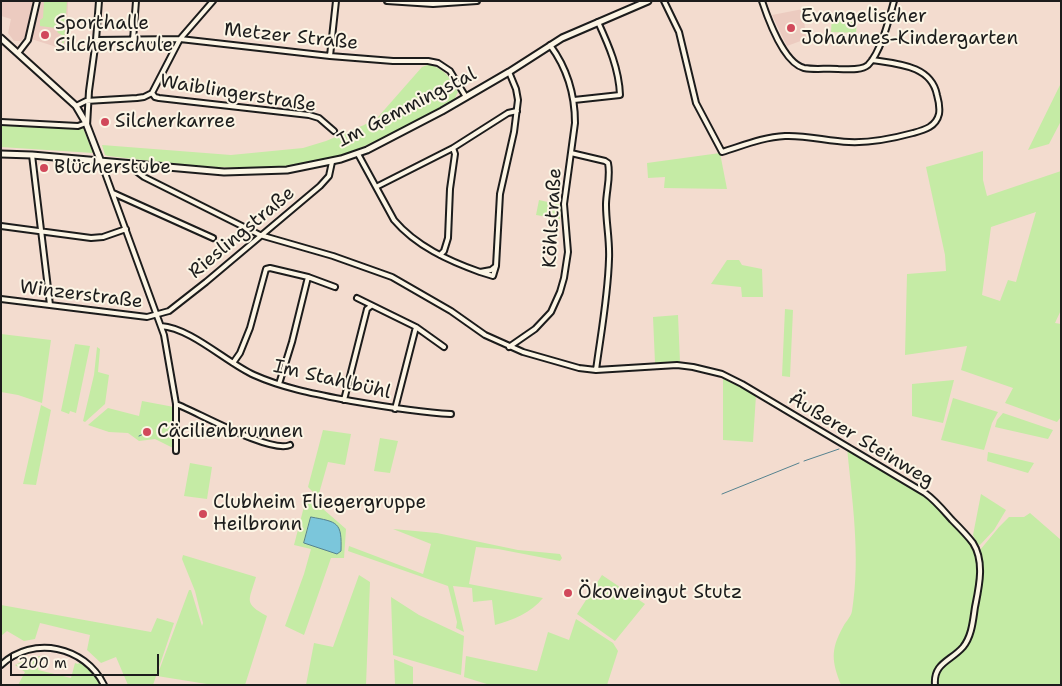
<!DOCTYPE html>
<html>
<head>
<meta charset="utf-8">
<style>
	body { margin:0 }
	#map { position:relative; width:1062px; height:686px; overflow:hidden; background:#f3dccf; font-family:"Shantell Sans",sans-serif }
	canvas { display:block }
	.frame { position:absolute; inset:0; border:2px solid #1c1c1c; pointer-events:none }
	.scale { position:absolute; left:10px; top:654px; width:149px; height:22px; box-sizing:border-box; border:2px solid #1c1c1c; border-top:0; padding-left:6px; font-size:15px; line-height:18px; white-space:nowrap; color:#1c1c1c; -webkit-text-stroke:4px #fcf5e5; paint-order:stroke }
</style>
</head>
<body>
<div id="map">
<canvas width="1062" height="686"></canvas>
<div class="frame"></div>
<div class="scale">200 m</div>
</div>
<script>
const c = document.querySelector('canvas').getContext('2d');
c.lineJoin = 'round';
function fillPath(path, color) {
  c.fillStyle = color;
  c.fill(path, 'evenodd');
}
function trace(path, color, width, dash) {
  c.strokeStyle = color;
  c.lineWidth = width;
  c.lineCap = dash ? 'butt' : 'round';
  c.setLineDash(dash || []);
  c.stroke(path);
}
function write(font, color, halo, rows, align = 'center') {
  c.font = font + ' "Shantell Sans",sans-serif';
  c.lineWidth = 4;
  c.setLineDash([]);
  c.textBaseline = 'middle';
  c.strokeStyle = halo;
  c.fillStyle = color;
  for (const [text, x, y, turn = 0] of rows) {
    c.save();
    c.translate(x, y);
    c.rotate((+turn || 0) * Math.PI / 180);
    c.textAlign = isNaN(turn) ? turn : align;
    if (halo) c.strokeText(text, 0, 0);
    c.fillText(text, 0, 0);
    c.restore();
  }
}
fillPath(new Path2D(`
	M1,1h67l-2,49 -41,-13 -4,4h-7l-6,-8 3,-14 -10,-3z
	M803,9l3,30 -19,7 -15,-31z`), '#eccbc0');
fillPath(new Path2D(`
	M44,1h23l-3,42h-2v-8l-4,-2 -2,-5 -16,-2v-6l3,-2z
	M832,15l25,2 -1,16 -25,-1z
	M430,64c16,7 21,14 28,28l-4,8c-39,20 -80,46 -123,58 -72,19 -150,6 -223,-2l-3,-1 -3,-10 129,10 72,-7 23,-7 38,-16 14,-8 44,-50z
	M1061,83v38l-12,23 -21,6z
	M1,124l82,4 10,25 -92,-6z
	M983,151v29l4,16 74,-25v139l-6,13 6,1v93l-4,5 -52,-19 8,-15 -52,-18 6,-24 -62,9 2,-81 39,-3 -1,-16 -19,-88zM1036,212l-20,70 -8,-2 -8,21 -18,-6 9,-68z
	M720,153l7,36 -63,-1 1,-11 -17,1 -1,-15z
	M539,200l22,5 -1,14 -24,-4z
	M727,260h12l3,5 20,4 1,28h-21l-1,-10 -30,-3z
	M785,309l8,1 -3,67 -8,-1z
	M678,315l2,47 -25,1 -2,-46z
	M1,334l50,6 -9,63 -24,-8 -17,-3z
	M75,344l15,2 -14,67 -6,-2 -1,3 -8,-3z
	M97,347l3,2 -2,23 11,3 -4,29 -20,18 -2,-1 11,-46z
	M723,376l33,19 -3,47 -30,-2z
	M954,380l-11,43 -31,-7v-32z
	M953,398l45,14 -6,11 -8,27 -43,-10z
	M142,401l32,6 -1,41 -18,-9 -16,2 -11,-8 -19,-1 -21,-7 20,-17 31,8z
	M41,405l10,5 -15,75 -13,-1z
	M1003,413l50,17 -5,9 -53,-12 2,-7z
	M323,430l28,4 -6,31 -17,-3 -10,35 -10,-10z
	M380,438l18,3 -8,32 -16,-2z
	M847,447l84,51 39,42 10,18v-8l19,-23 10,-10h15l6,-4 31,27v145h-220c-9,-23 -11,-35 2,-58 3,-6 8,-10 9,-16 9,-55 0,-110 -5,-164z
	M988,452l46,11 -6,10 -41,-12z
	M190,463l22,4 -5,32 -23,-3z
	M981,494l25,16 -12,20 -14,15 -3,-1 -4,-9z
	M307,495l39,34 -2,29h-13l-27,77 -19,-9 19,-52 7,-25 -17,-4z
	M393,529l44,4 81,17 42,4 2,4 -2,3 -62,-12 -22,-2 -7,37 74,14c-12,15 -30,22 -48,27l-3,-25 -19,2 -1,-14 -19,-2 11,46 -8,-4 1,-6 -9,-36 -100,-35 1,-5 74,28 8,-30z
	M183,555l73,22c-7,24 -13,26 11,39l-22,69h-32l-56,-9 32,-86h2l11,36 1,-3 -8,-32 -13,-32z
	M359,575l11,7 -4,103h-60l8,-42 19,4z
	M602,575l43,29 -30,37 -38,-27z
	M391,597l28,18 45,21 -3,39 -68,-20z
	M1,605l150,27 6,-14 17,5 -21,62h-25l-12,-28 -15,6 -14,-13 3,-15 -50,-12 -5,16 -11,2 -17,-10 -6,5z
	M576,619l37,24 5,8 -11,34h-117l-26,-8 2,-21 71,15 11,-39 21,8z
	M40,656l-2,14 33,8 4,-15 3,1 2,-2 12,9 9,14h-83l7,-13 -10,-7 13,-6z
	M394,659l19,8v18h-18z`), '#c5eba5');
const water = new Path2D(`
	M311,517c27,5 31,5 30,34l-4,3 -33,-11z`);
fillPath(water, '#7bc6db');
trace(water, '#55828f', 1);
trace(new Path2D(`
	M139,436l11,-5
	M804,461l35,-12
	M722,494l77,-31`), '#55828f', 1);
const minor = new Path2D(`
	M387,1l46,3 44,-3
	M664,1l15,31 17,71 26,49c20,-6 41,-15 63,-16 21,-1 42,5 64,6 22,1 42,-3 64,-9 11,-3 23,-6 26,-19 1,-6 0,-12 -2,-19 -6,-30 -40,-31 -65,-35
	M762,1c6,18 22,62 42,67 11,2 23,0 34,1 9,0 23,2 30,-4 13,-13 21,-46 26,-64
	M96,40l84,-1 150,17 63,5h35l10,2 12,8 16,26
	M133,40l3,-39
	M18,53l10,-13 9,-39
	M330,56l6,-55
	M152,93l3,4 4,1 150,17 10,3 15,13
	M574,100l46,-5c-1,-26 -11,-49 -22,-73
	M76,106l10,-5 51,-3 7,-1 8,-4 28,-54 33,-38
	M1,122l77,4 8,-3
	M87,126l2,-35 7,-51 3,-39
	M571,153l34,8 3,2c3,14 -2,28 -2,42 0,18 4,36 3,54 -1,37 -8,74 -13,111
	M358,154l36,66c22,26 55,41 86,52
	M32,155l18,150
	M101,162l63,173 12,69v47
	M131,164l5,7 8,6 116,58 73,21 59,21 59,34 34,24 38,17 56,16 17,2 81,-5 16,2 29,7 20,10 183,109c10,7 19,18 27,27 7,7 15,15 21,23 12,19 6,44 2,64 -2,13 -3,29 -12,40 -12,14 -30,16 -28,38
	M376,187l77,-39 55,-35 9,-2
	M113,193l100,45
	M1,226l90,12 12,-1 23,-8
	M440,255l4,-4 4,-13 2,-49 5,-35 -2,-6
	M496,266l-3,10 -13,-4 11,-2 5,-4 4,-72 14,-62 4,-32 -2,-11 -7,-17
	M357,298l59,29 28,20
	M1,299l146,18 22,-6 37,-29 114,-96 9,-10 3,-14
	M161,326c30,2 66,37 93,49 29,13 61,19 92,25 35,6 69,12 105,14
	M509,347l26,-18 16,-17 9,-20 4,-14 4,-26 -4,-48 11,-81c0,-29 -8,-55 -25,-78
	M233,363l7,-10 10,-25 16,-59 4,-1 38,9 27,10
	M279,384l13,-42 16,-65
	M344,400l23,-91 4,-3
	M176,404c21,8 95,50 114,41
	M395,409l21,-82
	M1,665c32,-30 84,-19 103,20`);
const tertiary = new Path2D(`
	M1,38l75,68 10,17 15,39
	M1,154l31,1 192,17 63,-2 54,-11 26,-9 75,-39 67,-39 53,-34 86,-37`);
trace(minor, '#1c1c1c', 8);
trace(tertiary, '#1c1c1c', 9);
trace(minor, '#fcf5e5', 4);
trace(tertiary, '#fcf5e5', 5);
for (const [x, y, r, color] of [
	[791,28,5,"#d1495b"],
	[45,35,5,"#d1495b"],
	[105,122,5,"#d1495b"],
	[44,168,5,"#d1495b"],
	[147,432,5,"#d1495b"],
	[203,514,5,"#d1495b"],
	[568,593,5,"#d1495b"]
]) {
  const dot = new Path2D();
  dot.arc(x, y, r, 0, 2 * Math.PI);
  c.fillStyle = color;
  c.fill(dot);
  trace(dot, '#fcf5e5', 2);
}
write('19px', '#1c1c1c', '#fcf5e5', [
	["Evangelischer",801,17],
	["Johannes-Kindergarten",801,39],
	["Sporthalle",55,24],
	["Silcherschule",55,46],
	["Silcherkarree",115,122],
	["Blücherstube",54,168],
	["Cäcilienbrunnen",157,432],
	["Clubheim Fliegergruppe",213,503],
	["Heilbronn",213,525],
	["Ökoweingut Stutz",578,593]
], 'left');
write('19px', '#1c1c1c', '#fcf5e5', [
	["Metzer Straße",291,37,6],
	["Waiblingerstraße",238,94,9],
	["Im Gemmingstal",407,108,-27],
	["Köhlstraße",553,218,-87],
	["Rieslingstraße",242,233,-40],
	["Winzerstraße",81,295,7],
	["Im Stahlbühl",332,380,13],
	["Äußerer Steinweg",861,440,31]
]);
</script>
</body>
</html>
